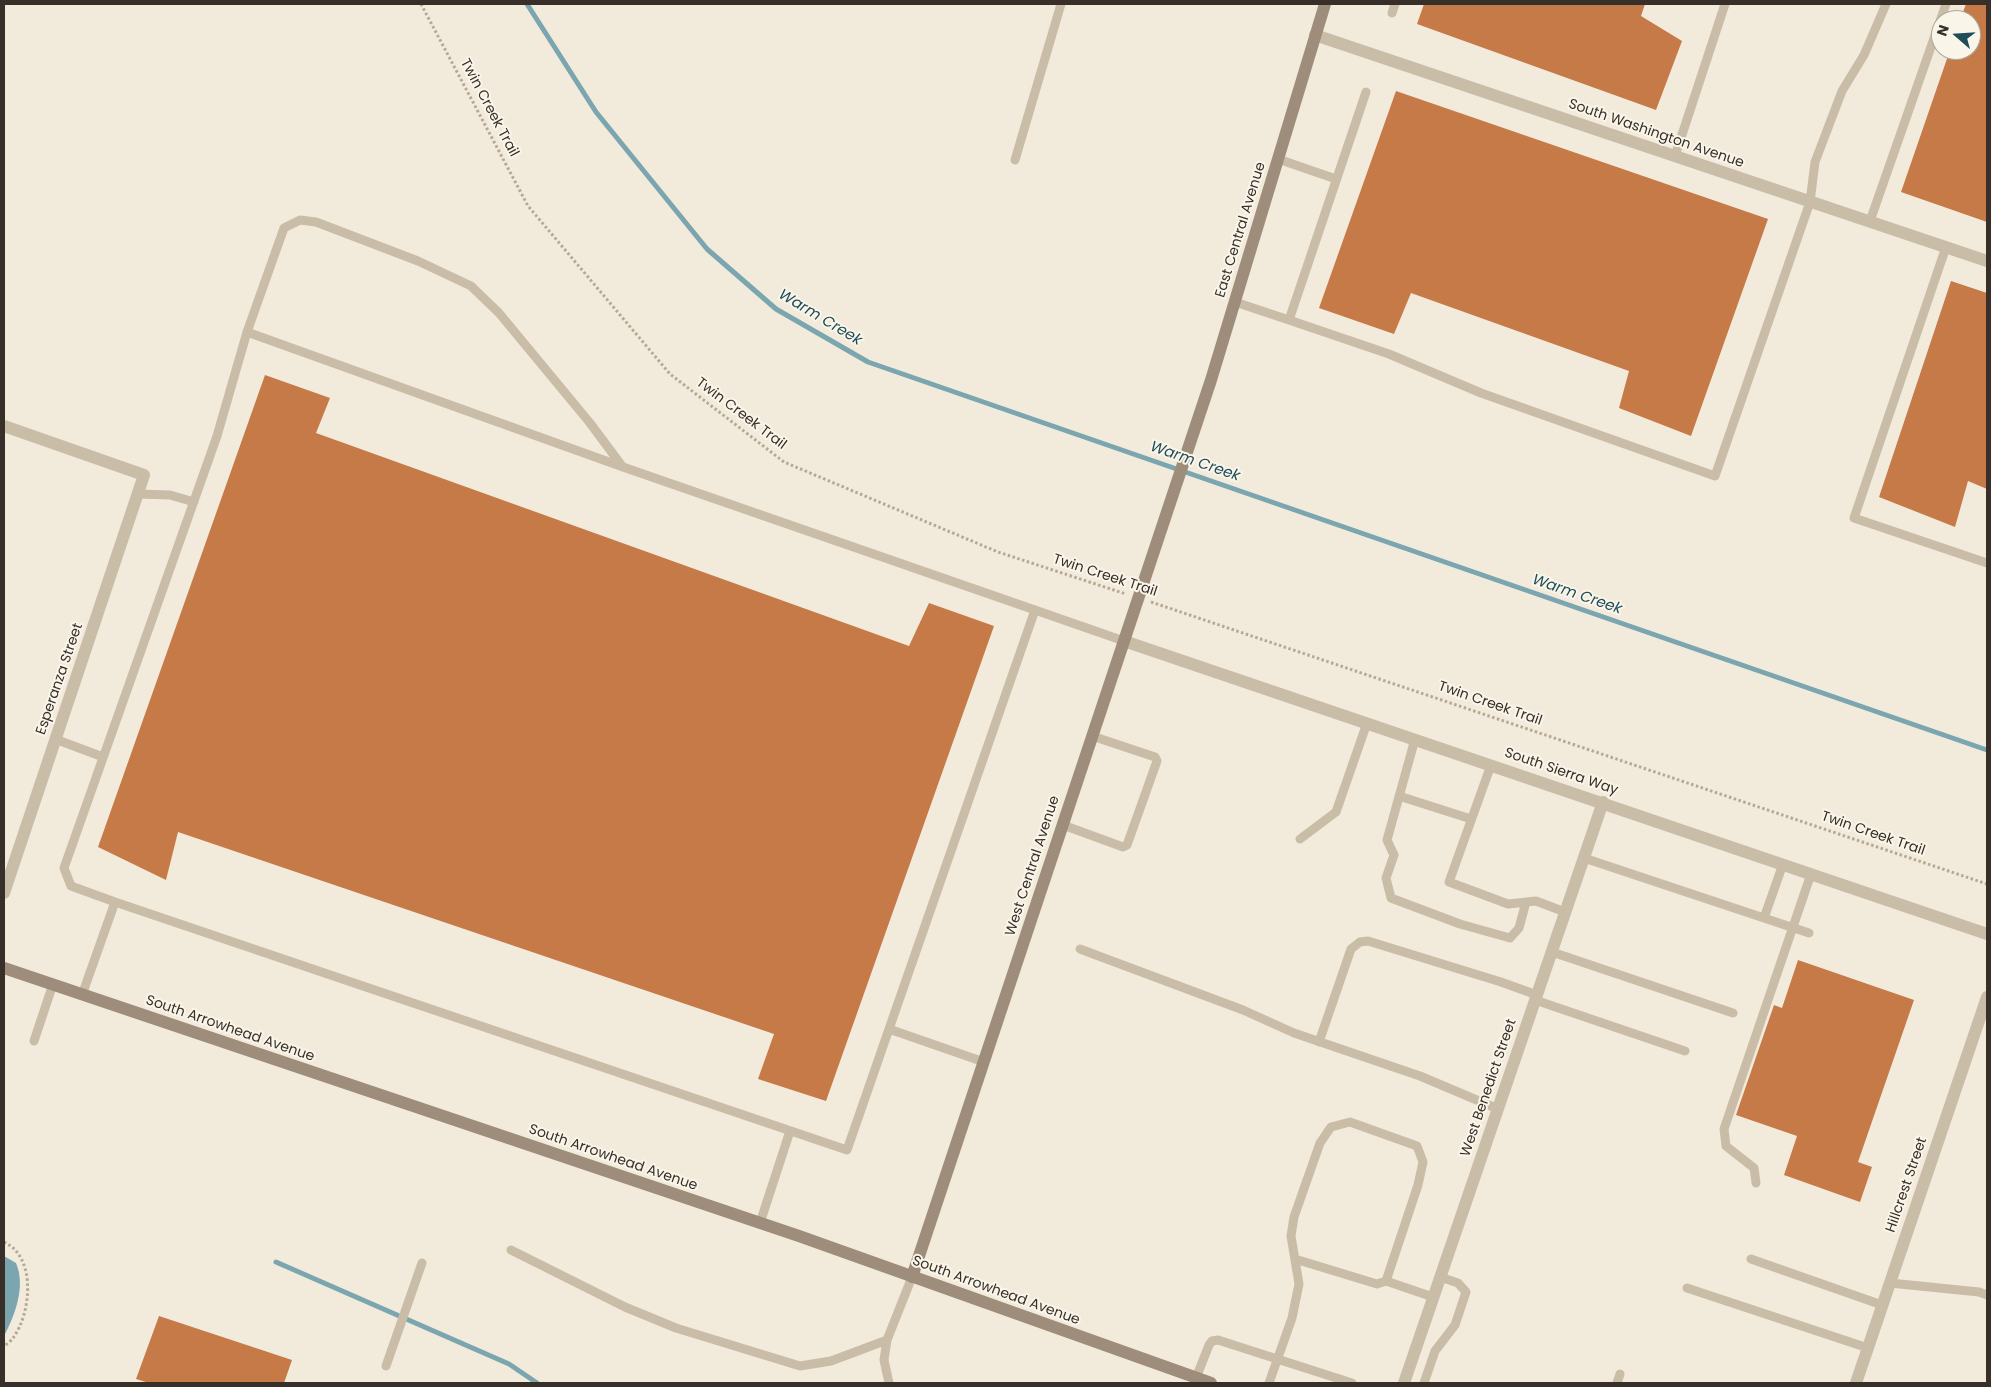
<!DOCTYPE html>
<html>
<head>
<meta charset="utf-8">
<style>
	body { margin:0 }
	#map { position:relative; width:1991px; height:1387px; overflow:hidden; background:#f2ebdc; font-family:Poppins,sans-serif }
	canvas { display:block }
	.frame { position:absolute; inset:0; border:5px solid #372f28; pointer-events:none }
	.north { position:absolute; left:1931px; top:10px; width:50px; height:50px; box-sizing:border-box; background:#faf5e9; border:1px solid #aca69c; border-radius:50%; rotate:289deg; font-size:14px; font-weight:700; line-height:20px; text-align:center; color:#372f28 }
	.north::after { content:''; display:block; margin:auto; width:18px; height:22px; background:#1e4c59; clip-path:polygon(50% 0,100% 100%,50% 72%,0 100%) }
</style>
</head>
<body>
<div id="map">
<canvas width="1991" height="1387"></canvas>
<div class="frame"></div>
<div class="north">N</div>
</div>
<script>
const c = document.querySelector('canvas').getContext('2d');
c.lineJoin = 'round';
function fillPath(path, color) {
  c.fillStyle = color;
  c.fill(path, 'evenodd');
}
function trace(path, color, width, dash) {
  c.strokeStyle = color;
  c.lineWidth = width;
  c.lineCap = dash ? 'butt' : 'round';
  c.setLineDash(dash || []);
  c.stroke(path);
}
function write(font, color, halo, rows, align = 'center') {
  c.font = font + ' Poppins,sans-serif';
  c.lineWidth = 4;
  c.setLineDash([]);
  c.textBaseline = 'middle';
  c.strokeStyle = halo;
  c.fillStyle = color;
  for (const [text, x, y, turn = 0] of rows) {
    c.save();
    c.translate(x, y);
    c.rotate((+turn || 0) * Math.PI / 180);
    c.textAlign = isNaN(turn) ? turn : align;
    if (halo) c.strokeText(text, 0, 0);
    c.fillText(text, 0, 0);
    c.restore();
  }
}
fillPath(new Path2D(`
	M4,1256l12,7c10,23 -1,52 -12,73z`), '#7ba5af');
trace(new Path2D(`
	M527,4l69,108 111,137 69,60 92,53 1119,388
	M276,1262l233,102 28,19`), '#7ba5af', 5);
fillPath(new Path2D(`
	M1424,4h221l-4,12 41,25 -26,69 -239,-86z
	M1966,4h21v218l-86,-30 49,-142h21v-30h-11z
	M1396,91l372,128 -77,217 -72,-28 10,-37 -218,-78 -17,41 -75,-26z
	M1951,281l36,12v196l-19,-8 -13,46 -76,-30z
	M265,375l65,23 -14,35 593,213 20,-43 65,23 -168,475 -68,-22 16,-45 -596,-202 -12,48 -68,-33z
	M1798,960l116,40 -56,162 14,5 -12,35 -76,-27 13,-39 -61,-21 38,-110 8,3z
	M159,1316l133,44 -8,23h-135l-13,-4z`), '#c67a47');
trace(new Path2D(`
	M421,4l107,202 142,168 114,88 214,90 128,42
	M1151,602l836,282
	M4,1242c33,15 27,72 9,96 -2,3 -6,6 -9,8`), '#b6a892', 3, [2.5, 2.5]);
trace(new Path2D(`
	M1392,13l3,-9
	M1366,92l-77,228 100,34 92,39 234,83 95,-274 5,-40 27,-71 22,-36 22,-51
	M1675,156l50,-152
	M1278,159l58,20
	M1015,160l46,-156
	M1870,221l76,-217
	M1946,247l-92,271 133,45
	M1235,302l54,18
	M247,332l37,-104 16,-8 16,2 102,39 53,25 28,27 91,110 32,43
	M138,494l32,1 24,7
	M55,739l48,18
	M1415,739l-28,101 7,15 -8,23 5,20 69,26 50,14 9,-10 7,-26
	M1491,765l-42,117 59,22 28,-3 29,11
	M1399,796l72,23
	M1063,825l60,22 4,-2 30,-84 -2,-4 -63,-21
	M1300,839l36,-27 31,-89
	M1584,858l225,75
	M115,902l-44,-16 -7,-18 153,-432 30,-104 376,135 412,143
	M1764,918l19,-54
	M1080,949l163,61 51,23 126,43 78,33
	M1552,952l181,61
	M82,995l33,-93 732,248 42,-121 95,33
	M1535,1000l150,51
	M889,1029l146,-419 89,31
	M34,1041l19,-57
	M1319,1042l32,-93 9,-7 8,-1 133,41 36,13
	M1756,1183l-2,-15 -28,-22 -2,-17 87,-255
	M760,1223l30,-92
	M511,1250l114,57 51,21 124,38 31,-5 56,-21
	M1751,1259l131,46
	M1386,1281l47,16
	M1890,1283l89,9 8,3
	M1687,1288l181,60
	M386,1366l36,-103
	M1196,1378l13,-33 3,-4 6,-1 134,43
	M889,1383l-5,-23 3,-20 25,-63
	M1269,1383l23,-65 7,-34 -8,-48 3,-19 26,-74 11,-16 19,-5 67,24 6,16 -5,23 -32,96 -9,3 -82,-25
	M1424,1383l11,-32 20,-26 11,-33 -8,-9 -18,-6
	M1617,1383l3,-9`), '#cabda8', 9);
trace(new Path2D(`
	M1315,35l672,226
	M4,426l140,49 -140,418
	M1124,641l863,293
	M1404,1383l199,-581
	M1856,1383l131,-386`), '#cabda8', 12);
trace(new Path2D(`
	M4,968l795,268 412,147
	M912,1277l299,-897 114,-376`), '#9e8d7a', 12);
write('14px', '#372f28', '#faf5e9', [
	["Twin Creek Trail",489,108,62],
	["South Washington Avenue",1656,134,19],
	["East Central Avenue",1241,230,-73],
	["Twin Creek Trail",741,414,37],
	["Twin Creek Trail",1105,576,18],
	["Esperanza Street",60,679,-71],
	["Twin Creek Trail",1490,704,19],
	["South Sierra Way",1561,772,19],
	["Twin Creek Trail",1873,834,19],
	["West Central Avenue",1033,866,-72],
	["South Arrowhead Avenue",230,1029,19],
	["West Benedict Street",1489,1088,-71],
	["South Arrowhead Avenue",613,1158,19],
	["Hillcrest Street",1907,1185,-71],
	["South Arrowhead Avenue",996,1291,20]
]);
write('italic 15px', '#1e4c59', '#faf5e9', [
	["Warm Creek",820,318,31],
	["Warm Creek",1195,462,19],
	["Warm Creek",1577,595,19]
]);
</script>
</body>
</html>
